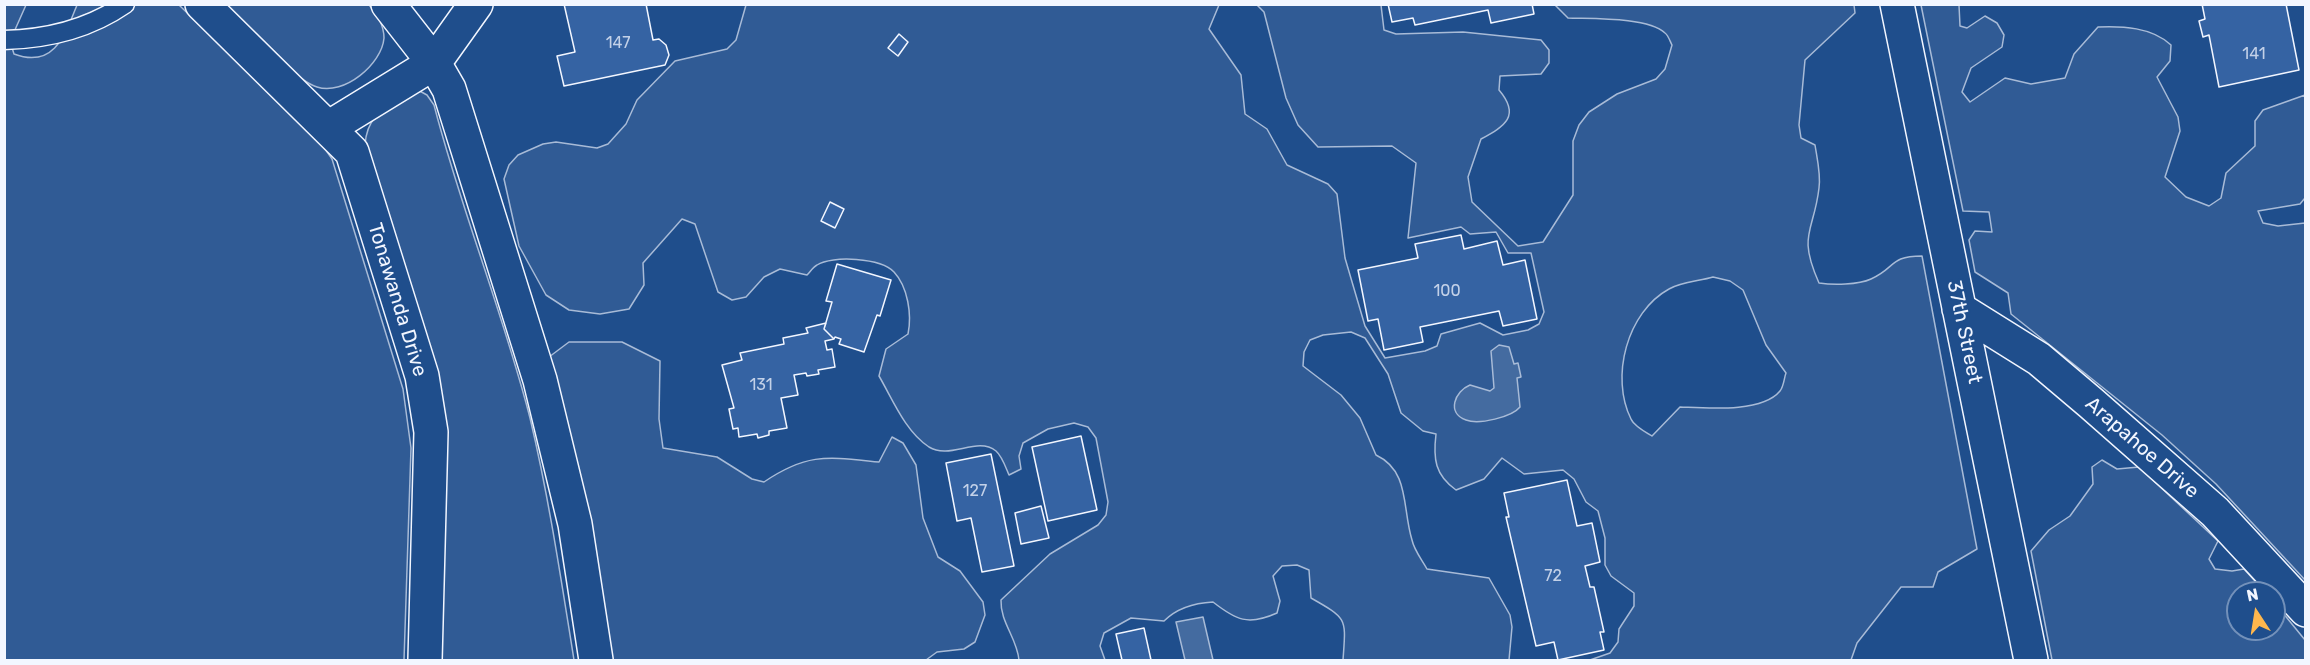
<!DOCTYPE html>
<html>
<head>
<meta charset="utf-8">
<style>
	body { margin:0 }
	#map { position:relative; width:2310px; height:665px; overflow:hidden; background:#1f4e8c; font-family:Rubik,sans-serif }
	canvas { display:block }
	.frame { position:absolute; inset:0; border:6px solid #f2f6ff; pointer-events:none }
	.north { position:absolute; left:2226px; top:581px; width:60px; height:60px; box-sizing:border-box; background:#1f4e8c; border:2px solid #7391ba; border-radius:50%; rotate:348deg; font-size:16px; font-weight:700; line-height:24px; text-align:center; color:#f2f6ff }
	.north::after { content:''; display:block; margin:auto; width:21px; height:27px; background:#ffb74d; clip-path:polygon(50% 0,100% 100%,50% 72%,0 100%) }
</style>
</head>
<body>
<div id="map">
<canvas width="2310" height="665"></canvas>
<div class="frame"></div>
<div class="north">N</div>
</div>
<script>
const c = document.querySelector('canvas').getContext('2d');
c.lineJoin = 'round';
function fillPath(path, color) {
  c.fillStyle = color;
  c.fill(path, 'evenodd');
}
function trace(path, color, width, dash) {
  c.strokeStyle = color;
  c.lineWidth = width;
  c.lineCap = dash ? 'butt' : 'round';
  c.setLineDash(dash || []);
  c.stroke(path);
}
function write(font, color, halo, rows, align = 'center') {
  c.font = font + ' Rubik,sans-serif';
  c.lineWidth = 4.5;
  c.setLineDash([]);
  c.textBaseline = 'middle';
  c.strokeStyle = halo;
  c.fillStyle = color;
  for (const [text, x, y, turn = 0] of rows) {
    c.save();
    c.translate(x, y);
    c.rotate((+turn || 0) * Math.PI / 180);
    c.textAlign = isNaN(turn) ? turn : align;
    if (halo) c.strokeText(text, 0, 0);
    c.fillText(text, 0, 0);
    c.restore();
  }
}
const green = new Path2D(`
	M4,5h22l-16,36 4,13c40,15 51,-19 63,-49h102l140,135 13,19 71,230 8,59 -7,212h-399z
	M224,5h145c8,8 15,21 15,33 -2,26 -40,58 -67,49 -25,-8 -72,-62 -93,-82z
	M746,5h473l-10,24 32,46 4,39 22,15 20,36 41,19 9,10 8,64 20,68 20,32 40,-7 12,-5 4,-12 39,-11 23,12 25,-5 11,-6 5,-12 -13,-59h-23l-12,-21 -26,2 -9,-7 -53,11 8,-75 -24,-17 -74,1 -20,-22 -12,-27 -22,-86 -7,-7h124l3,25 12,4 67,-2 78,8 8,10v13l-8,11 -41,2 -1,14c22,26 6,36 -18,49l-13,38 4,25 46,44 25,-4 30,-47v-54l6,-16 10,-13 28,-18 39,-15 9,-10 7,-24c-2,-4 -4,-10 -7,-12 -17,-16 -74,-14 -97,-15l-13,-13h299l1,8 -50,47 -6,65 2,13 14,7c2,13 6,29 4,43 -5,44 -22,46 0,95 14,2 39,2 52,-4 25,-11 18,-23 51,-23l55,293 -39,23 -5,15h-32l-44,56 -6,17h-261l20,-7 8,-11 1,-13 15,-23v-13l-23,-17 -6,-11v-27l-7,-27 -12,-9 -12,-23 -11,-9 -39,4 -22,-16 -18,21 -28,11c-21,-15 -23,-31 -20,-56l-13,-3 -22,-18 -13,-39 -23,-36 -14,-6 -28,3 -13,5 -6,12 -1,14 38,29 19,23 16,37c34,16 26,53 36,85 2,10 10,20 15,29l62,9 21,37 2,12 -3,33h-166c3,-42 5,-41 -32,-62l-2,-28 -12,-5 -15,1 -9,10 7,25 -3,12c-29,13 -41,7 -64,-11 -19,1 -36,6 -49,19l-33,-3 -27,15 -4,13 5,14h-86c-2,-22 -19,-38 -18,-60l49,-46 48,-29 8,-10 2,-13 -12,-64 -8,-11 -14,-4 -26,6 -25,14 -4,13 2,13 -12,6c-3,-7 -7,-19 -13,-24 -19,-15 -46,9 -67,-4 -24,-16 -36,-47 -50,-71l7,-27 22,-15c4,-19 0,-47 -14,-62 -13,-14 -62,-17 -77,-7 -4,2 -7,7 -10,10l-27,-6 -16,8 -18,20 -14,3 -14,-8 -23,-68 -13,-5 -39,44 1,22 -15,24 -29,5 -31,-4 -23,-15 -27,-49 -15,-67 5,-14 9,-10 25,-11 13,-2 41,6 11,-4 18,-20 11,-24 38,-39 52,-12 9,-9zM1713,277l17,4 13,9 23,55 20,28c-2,5 -2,13 -6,18 -18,22 -74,17 -100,16l-28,29c-7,-4 -18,-10 -21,-17 -21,-42 -4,-107 38,-130 12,-7 31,-8 44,-12z
	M1921,5h38l1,21 7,2 18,-12 12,7 7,12 -2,12 -31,21 -9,24 8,10 35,-24 26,6 34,-6 9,-24 24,-27c24,-1 54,0 73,18l-1,16 -13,16 21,40 2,14 -15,46 21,20 23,9 12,-8 5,-25 29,-27v-25l8,-11 42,-15v103l-5,6 -42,7 5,12 15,3 27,-3v357l-89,-96 -54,-49 -151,-121 -3,-21 -33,-21 -6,-32 6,-9 17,1 -3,-20 -26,-1z
	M416,89l11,6 7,10c27,105 69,207 96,313 19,80 31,161 44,242h-138l4,-167 -75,-348c2,-34 25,-38 51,-56z
	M569,342h53l38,19 -1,58 4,29 54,9 35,22 12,3c44,-30 65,-25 115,-20l13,-25 11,6 13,22 7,53 15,39 22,14 23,31 2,13 -10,27 -11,7 -27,3 -11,8h-318l-25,-171 -34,-132z
	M2102,460l15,9 22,-2 79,74 -9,18 6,10 17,2 12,-2 22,24h-28v36h36v-27l31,38v20h-253l-21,-109 18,-21 21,-14 23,-32 -1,-17z`);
fillPath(green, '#305b95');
trace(green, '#a8bbd7', 1.5);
const water = new Path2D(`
	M1499,345l10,2 5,17 4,-1 3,14 -4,1 3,29c-8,10 -41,18 -54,13 -20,-7 -11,-29 4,-35l20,6 4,-3 -3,-37z
	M1203,617l10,43h-28l-9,-38z`);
fillPath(water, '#446ba0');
trace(water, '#a8bbd7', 1.5);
const building = new Path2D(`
	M564,4h82l7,36 6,-1 7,6 3,10 -4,10 -101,21 -7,-30 18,-4z
	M1388,4h144l2,10 -43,9 -3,-13 -73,15 -2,-7 -21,4z
	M2202,4h84l13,66 -80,17 -10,-52 -6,2 -4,-16 6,-2z
	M899,34l9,8 -10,14 -10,-8z
	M830,202l14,7 -9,19 -14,-7z
	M1461,235l3,14 33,-8 6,24 22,-5 12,59 -34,7 -4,-15 -79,16 3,15 -39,8 -6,-31 -10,2 -10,-51 60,-12 -3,-14z
	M837,264l54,16 -11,36 -3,-1 -13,37 -25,-8 2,-5 -6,-2 -1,2 -10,-10 8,-27 -6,-1z
	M826,323l-2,6 10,10 -9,2 2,9 5,-1 3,18 -17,3 1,4 -12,2 -1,-3 -12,2 4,20 -17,3 6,30 -18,3v4l-11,3 -1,-4 -18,3 -1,-9 -5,1 -4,-20 5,-1 -12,-43 20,-5 -2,-7 44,-9 -1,-6 25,-5 -2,-5z
	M1081,436l16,74 -49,11 -16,-74z
	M991,454l23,112 -32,6 -11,-54 -14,3 -11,-58z
	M1567,480l10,46 15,-3 8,39 -15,4 5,21h4l10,45h-4l4,18 -46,10 -4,-18 -18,4 -30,-129h3l-5,-24z
	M1041,506l8,32 -28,6 -6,-31z
	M1144,628l7,32h-29l-6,-26z`);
fillPath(building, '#3563a3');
trace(building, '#f2f6ff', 1.5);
const service = new Path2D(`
	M4,40c44,-1 85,-11 121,-36`);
const minor = new Path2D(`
	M202,4l150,148 70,224 9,56 -6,228
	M388,4l46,59 15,26 91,291 35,144 21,136
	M1897,4l134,656
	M328,128l106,-65 42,-59
	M1959,309l80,50 52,44 124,109 91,98`);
trace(service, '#f2f6ff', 21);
trace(minor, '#f2f6ff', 36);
trace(service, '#1f4e8c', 18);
trace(minor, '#1f4e8c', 33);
write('16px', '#c3d1e8', null, [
	["147",618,43],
	["141",2254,54],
	["100",1447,291],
	["131",761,385],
	["127",975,491],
	["72",1553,576]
]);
write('20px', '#f2f6ff', '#1f4e8c', [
	["Tonawanda Drive",397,300,73],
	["37th Street",1964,332,78],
	["Arapahoe Drive",2142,448,41]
]);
</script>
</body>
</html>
